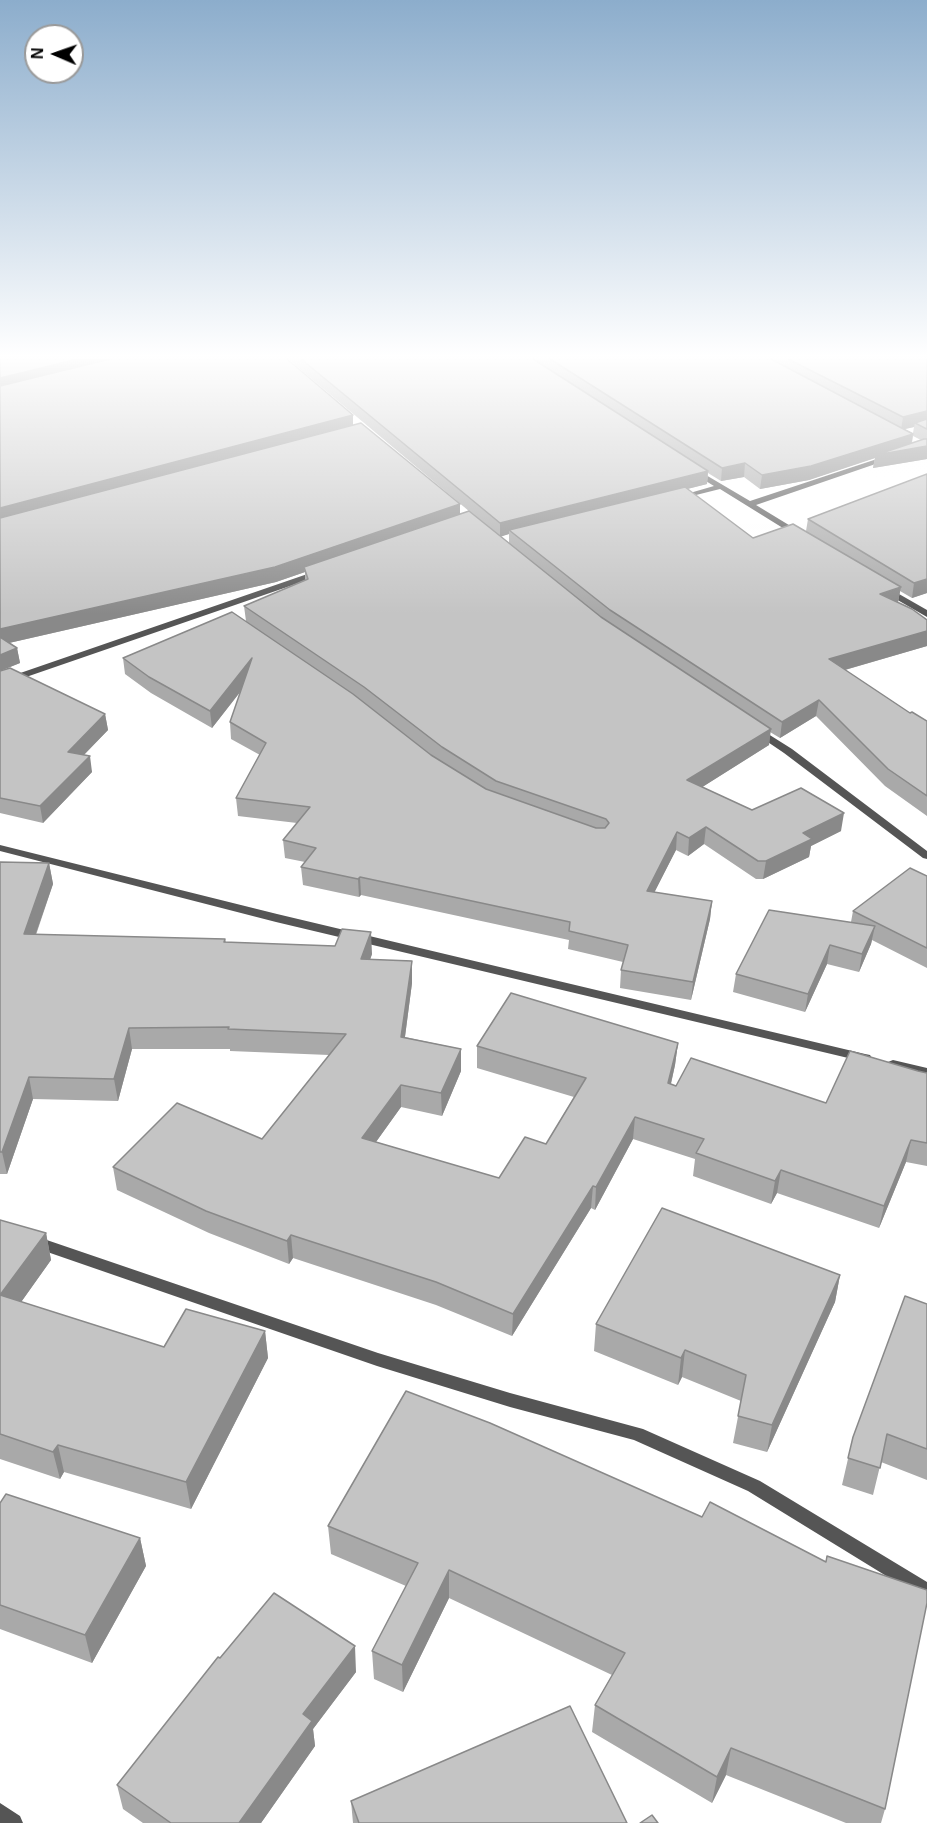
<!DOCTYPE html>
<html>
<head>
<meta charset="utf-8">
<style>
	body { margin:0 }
	#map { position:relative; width:927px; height:1823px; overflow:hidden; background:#fff; font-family:Arial,sans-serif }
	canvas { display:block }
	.north { position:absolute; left:24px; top:24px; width:60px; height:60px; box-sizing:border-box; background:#fff; border:2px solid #999; border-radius:50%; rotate:272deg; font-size:16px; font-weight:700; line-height:24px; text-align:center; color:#000 }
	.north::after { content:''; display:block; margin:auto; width:21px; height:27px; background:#000; clip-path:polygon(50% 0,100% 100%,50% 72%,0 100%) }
</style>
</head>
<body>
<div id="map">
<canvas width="927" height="1823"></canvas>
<div class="north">N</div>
</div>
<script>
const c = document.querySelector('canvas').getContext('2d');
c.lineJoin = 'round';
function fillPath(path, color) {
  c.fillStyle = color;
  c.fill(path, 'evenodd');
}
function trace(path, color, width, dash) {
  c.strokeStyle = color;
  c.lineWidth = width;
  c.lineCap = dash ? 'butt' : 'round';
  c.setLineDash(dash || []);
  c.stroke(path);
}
fillPath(new Path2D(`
	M886,456l7,2 -137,47 46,28v4l-3,1 -79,-49 -40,10 -4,-2 38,-11 -23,-14v-4h3l56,33z
	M319,570l4,3 -1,2 -322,111v-6z
	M885,586l42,24v7l-45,-26v-4z
	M757,727l35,22 135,102v8l-4,-1 -139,-105 -31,-21 -1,-2z
	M0,845l277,69 588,140 5,1 2,3 -2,3 -5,1 -589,-140 -276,-71z
	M893,1060l34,8v10l-39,-10 -2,-3 2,-3z
	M35,1236l343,117 132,40 133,36 117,52 167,101v19l-179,-110 -114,-51 -124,-33 -133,-41 -347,-120 -3,-4 3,-4z
	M0,1803l20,13 3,7h-23z`), '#555');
fillPath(new Path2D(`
	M0,359l353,66 107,79v10l16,3 -188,-158h639v100l-54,9 2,-10 -66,22 -49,9 -16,-12 -23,4 -13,-8 -1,11 -20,5 66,49 53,-7 2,-12 119,-45v119l-15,5 -12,-7 -2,11 29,44 -82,24 65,43 17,8v95l-42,-30 -69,-70 -36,22 -10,-6 -1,13 -67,42 50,23 89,21 -30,15 -2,11 -46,22h-7l-52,-35 -16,12 -12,-6 -22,42 58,9 -2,18 -19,81 -71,-12 1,-18 2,-8 -55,-13 1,-9 -208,-45 -2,2 -56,-12 -2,-18 4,-5 -20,-4 -2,-18 14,-17 -59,-7 -2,-18 24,-43 -29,-16 -1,-17 11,-31 -29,37 -61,-35 -26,-19 -2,-16 123,-37 -2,-15 61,-26v-8l-29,10 -267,61 8,5 3,15 -20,8zM914,427l-1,6 -9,-4zM913,436l8,4 -9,3zM509,534v9l-9,-7z
	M0,671l105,43 3,16 -24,25 8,17 -49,51 -43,-10z
	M0,862l49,1 4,21 -17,51 189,4 1,3 146,12 -2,6 42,1v22l-7,54 56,12v22l-19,45 -41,-9 -25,35 123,36 47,-34 28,-47 -97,-29v-22l201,-3 -3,22 -4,19 5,2 150,17 92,-32 9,2v93l-21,-4 -27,66 -102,-35 -6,11 -78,-28 2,-17 -62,-20 -38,71 -4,-2 -79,128 -76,-31 -143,-47 -4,6 -80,-31 -92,-43 -4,-23 149,-28 67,-84 -99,-4v-2h-98l-14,52 -85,-2 -26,75h-7z
	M927,876v92l-55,-28 -1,4 -12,28 -32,-8 -22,48 -72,-20 3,-18 115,-52 2,-11z
	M0,1220l46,13 5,27 -30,42 143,45 101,-16 3,27 -77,151 -127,-37 -4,7 -60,-20z
	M840,1275l-5,27 -68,150 -34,-9 8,-42 -59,-24 -4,8 -84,-34 2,-27z
	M927,1304v176l-46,-18 -8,33 -31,-10 11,-48z
	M406,1391l479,418 -4,14h-35l-120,-48 -14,28 -120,-71 3,-27 17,-30 -163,-77 -46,94 -29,-13 -2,-28 34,-65 -75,-32 -3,-28z
	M0,1503l140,35 6,28 -54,97 -92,-34z
	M220,1658l136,14 -43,57 2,17 -54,77h-118l-20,-14 -6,-24z
	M351,1801l276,22h-274z`), '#a9a9a9');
fillPath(new Path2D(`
	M78,359h51l-129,32v-13z
	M927,411v13l-12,-1 -1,4 -13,3 2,-13z
	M353,415v13l-353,95v-15z
	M913,434l-2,13 16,-1v13l-54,9 2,-10 -66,22 -49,9 2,-14z
	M745,463l-1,14 -23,4 1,-13z
	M708,471l-1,13 -194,49 -4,-3v4l-9,3v-14z
	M460,504v14l-156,49 1,5 -29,10 -276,63v-16z
	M927,579v14l-15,5 2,-15z
	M901,587l-3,15 -18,-8z
	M927,631v15l-100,29 2,-16z
	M17,648l3,15 -20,8v-16z
	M252,658l2,16 -42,54 -2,-17z
	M819,700l-3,16 -36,22 2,-16z
	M105,714l3,16 -37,38 -3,-16z
	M771,729l-2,16 -84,53 2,-18z
	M90,756l2,16 -49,51 -3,-17z
	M844,813l-3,18 -30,15 -2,11 -46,22 3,-18 37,-28z
	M706,827l-2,17 -16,12 1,-18z
	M677,832l-1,18 -30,59 1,-18z
	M49,863l4,21 -25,72 -4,-22z
	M360,877l1,18 -2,2 -1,-18z
	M712,901l-2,18 -19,81 2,-18z
	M875,926l-4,18 -12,28 3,-18z
	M371,932l1,22 -10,27 -1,-22z
	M830,945l-3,19 -22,48 3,-18z
	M412,961v22l-10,76 -1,-22z
	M129,1028l3,21 -14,52 -4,-22z
	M678,1043l-3,22 -9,40 2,-22z
	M461,1049v22l-19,45 -1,-23z
	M29,1077l4,22 -26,75 -5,-22z
	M401,1085v22l-38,53 -1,-22z
	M635,1117l-2,22 -38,71 1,-23z
	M911,1140l-5,22 -27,66 5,-22z
	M781,1170l-4,23 -6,11 4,-23z
	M593,1186l-2,22 -79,128 1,-22z
	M46,1233l5,27 -44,62 -7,-27z
	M291,1235l2,23 -4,6 -2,-23z
	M840,1275l-5,27 -68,150 5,-27z
	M265,1331l3,27 -77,151 -5,-27z
	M685,1350l-3,27 -4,8 3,-27z
	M58,1445l6,27 -4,7 -7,-27z
	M140,1538l6,28 -54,97 -7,-28z
	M449,1570v28l-46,94 -1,-27z
	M355,1646l1,26 -43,57 2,17 -54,77h-22l64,-109z
	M731,1748l-5,27 -14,28 5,-26z`), '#898989');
const building = new Path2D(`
	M0,359h78l-78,19z
	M110,359h177l66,56 -353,93v-122z
	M301,359h232l175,112 -208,52z
	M550,359h221l142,75 -102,32 -49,9 -17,-12 -23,5z
	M788,359h139v52l-24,6z
	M927,419v10l-12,-6z
	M361,423l99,81 -185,63 -275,62v-111z
	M924,439h3v7l-51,9z
	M927,474v105l-13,4 -106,-64z
	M685,487l68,51 40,-14 108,63 -21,7 32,15 15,11v11l-98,28 81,54 2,-1 15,9v75l-39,-27 -69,-69 -37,22 -172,-112 -101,-80z
	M469,511l132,106 170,112 -84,51 65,30 49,-22 43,25 -41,20 9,6 -46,22h-8l-52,-34 -17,11 -12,-6 -30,59 65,10 -19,81 -72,-12 7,-25 -59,-14 1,-9 -210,-45 -2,2 -57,-12 15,-19 -33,-8 27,-33 -74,-9 30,-55 -36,-21 22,-64 -42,53 -61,-34 -26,-19 109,-46 121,82 78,61 55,34 110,39h9l4,-5 -3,-4 -110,-38 -54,-34 -78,-60 -120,-81 64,-27 -4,-12z
	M0,637l17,11 -17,7z
	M10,668l95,46 -37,38 22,4 -50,50 -40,-8v-127z
	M0,862l49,1 -25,71 201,5 -1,3 111,4 7,-17 29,3 -10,27 51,2 -11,76 60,12 -20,44 -40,-8 -39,53 137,40 26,-41 21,7 40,-66 -109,-32 34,-53 167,50 -10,40 8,3 15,-28 135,45 24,-52 68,20 9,2v70l-16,-3 -27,66 -103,-36 -6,11 -79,-28 8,-14 -69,-22 -39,70 -3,-1 -80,128 -77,-32 -145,-47 -4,6 -81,-30 -93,-44 64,-64 85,36 84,-105 -118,-5 1,-2 -100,1 -15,51 -85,-2 -27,75h-2z
	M910,868l17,8v72l-74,-37z
	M769,910l106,16 -13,28 -32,-9 -22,49 -72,-20z
	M662,1208l178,67 -68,150 -34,-9 8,-41 -61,-25 -4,8 -85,-34z
	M0,1220l46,13 -46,62 164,52 22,-38 79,22 -79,151 -128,-37 -5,7 -53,-18z
	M905,1296l22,8v145l-40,-15 -7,34 -32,-10 5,-21z
	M406,1391l84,32 212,94 8,-15 116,60 1,-6 100,34v13l-42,206 -154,-61 -14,29 -122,-72 30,-52 -176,-83 -47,95 -30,-14 46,-88 -90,-37z
	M6,1494l134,44 -55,97 -85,-30v-102z
	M274,1593l81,53 -52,68 9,7 -73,102h-68l-54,-38 101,-128 2,1z
	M570,1706l57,117h-268l-8,-22z
	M652,1815l6,8h-18z`);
fillPath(building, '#c4c4c4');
trace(building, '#898989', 1.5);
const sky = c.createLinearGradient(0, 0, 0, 614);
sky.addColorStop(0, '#8cadcc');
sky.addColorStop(0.58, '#fff');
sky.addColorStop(1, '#ffffff00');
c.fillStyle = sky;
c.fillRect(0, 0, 927, 614);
</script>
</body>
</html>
